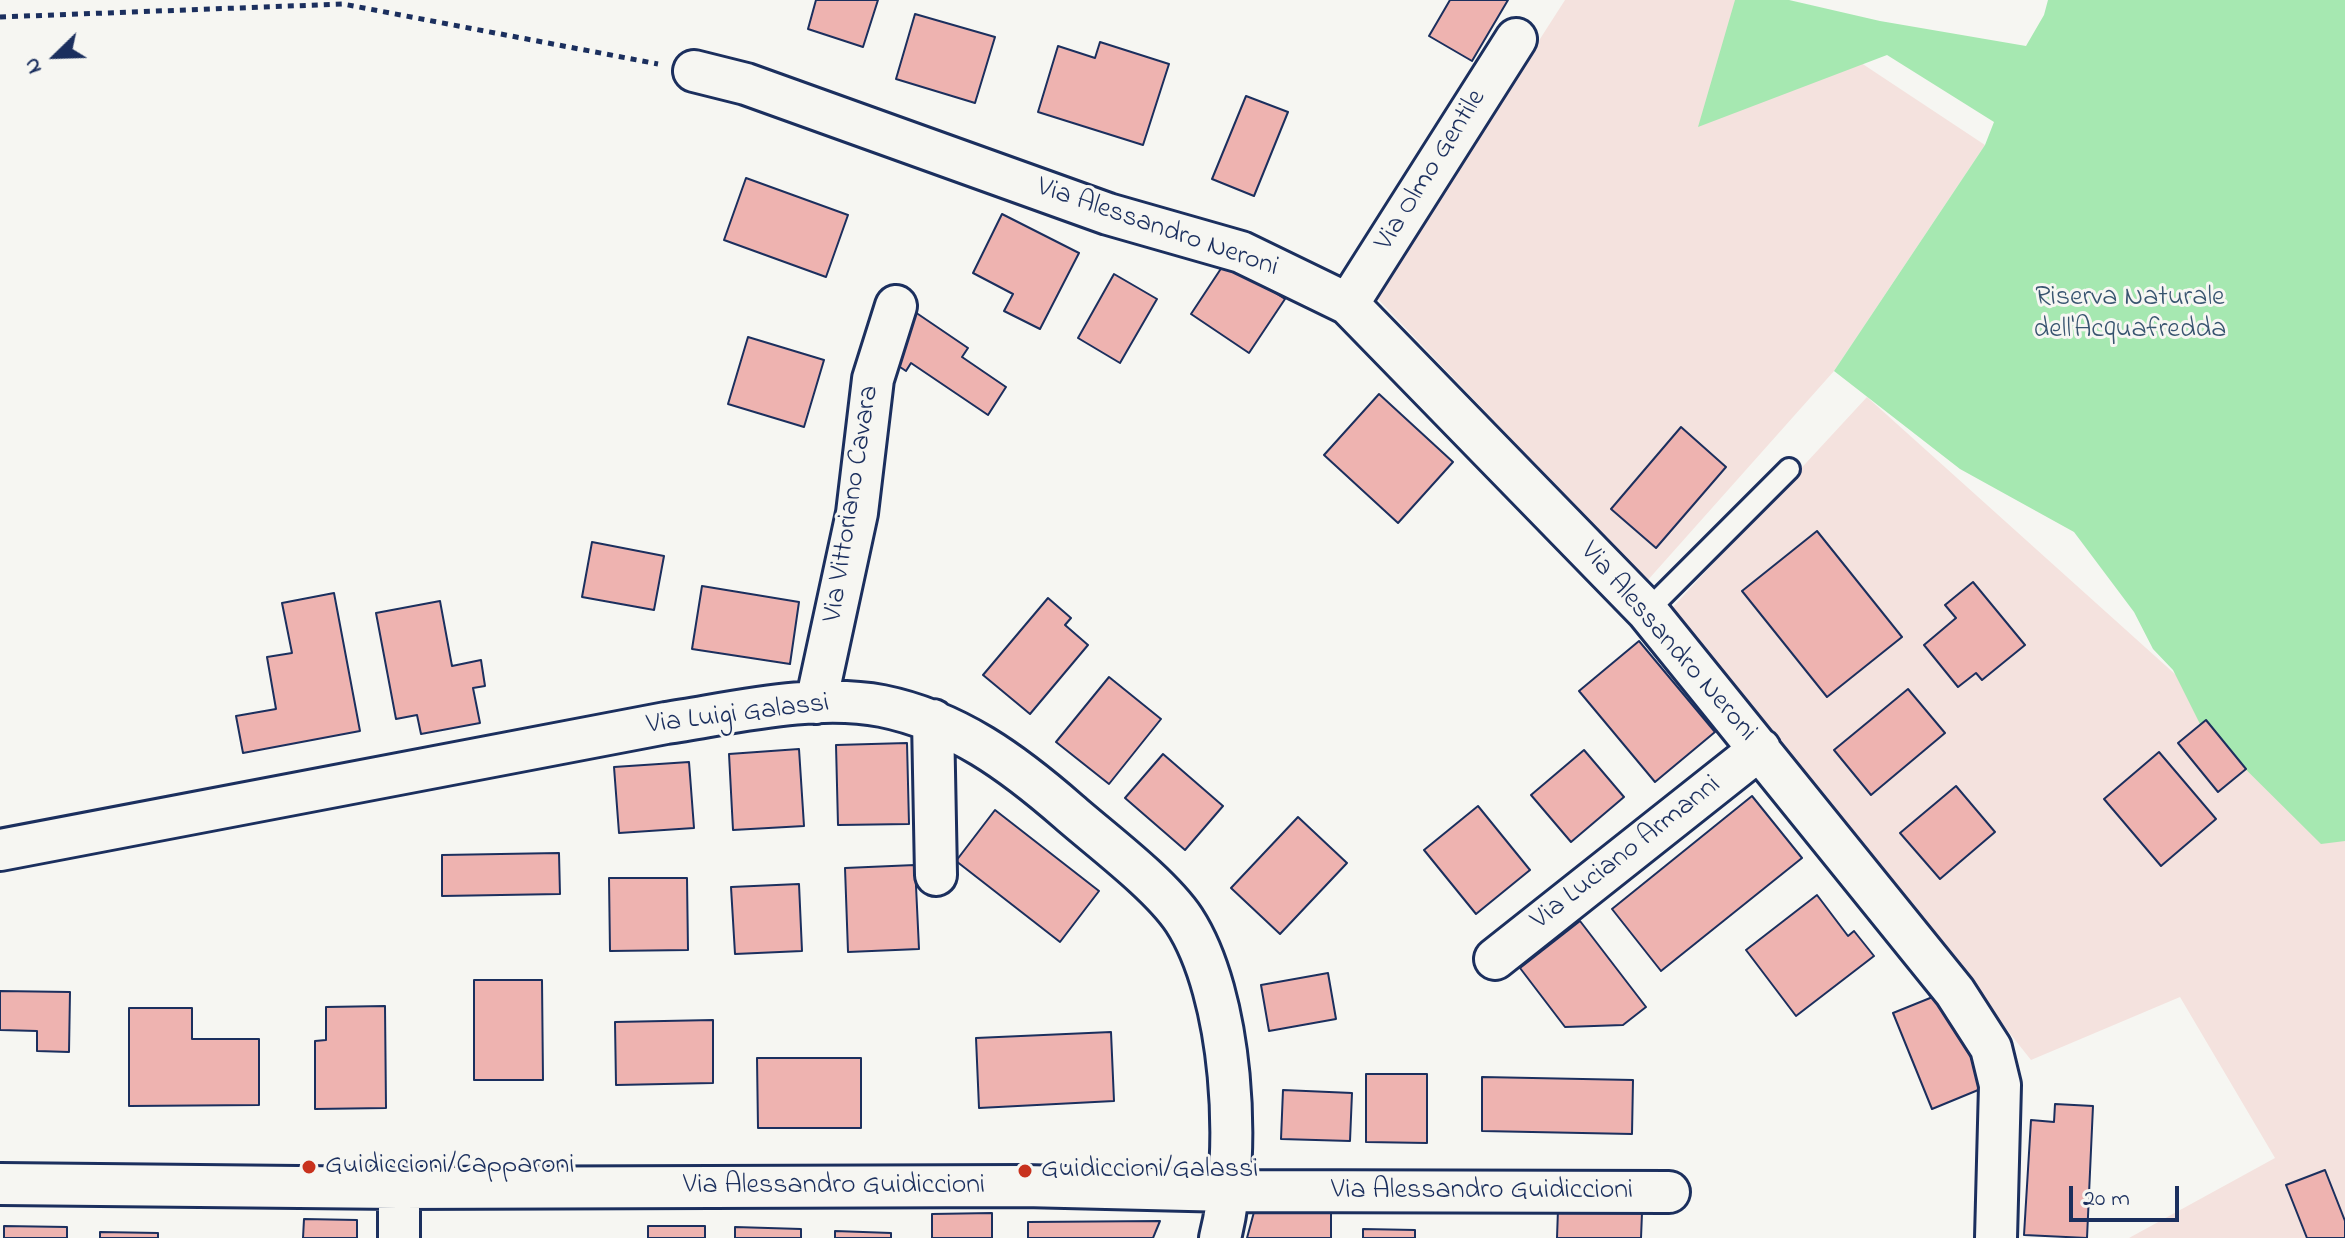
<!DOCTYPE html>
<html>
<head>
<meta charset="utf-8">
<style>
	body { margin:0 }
	#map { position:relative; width:2345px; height:1238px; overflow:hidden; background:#f6f6f2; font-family:"Indie Flower",sans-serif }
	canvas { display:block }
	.north { position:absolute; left:16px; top:16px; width:80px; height:80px; -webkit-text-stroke:6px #f6f6f2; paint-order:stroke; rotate:247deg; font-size:22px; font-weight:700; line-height:32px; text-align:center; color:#1b2f5e }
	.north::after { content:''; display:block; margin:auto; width:28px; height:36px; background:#1b2f5e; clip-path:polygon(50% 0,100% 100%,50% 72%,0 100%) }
	.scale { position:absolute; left:2069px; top:1186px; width:110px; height:36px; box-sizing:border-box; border:4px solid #1b2f5e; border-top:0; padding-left:10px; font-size:24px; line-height:28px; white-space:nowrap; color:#1b2f5e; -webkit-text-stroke:6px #f6f6f2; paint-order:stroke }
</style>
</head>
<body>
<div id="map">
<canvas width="2345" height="1238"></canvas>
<div class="north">N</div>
<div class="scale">20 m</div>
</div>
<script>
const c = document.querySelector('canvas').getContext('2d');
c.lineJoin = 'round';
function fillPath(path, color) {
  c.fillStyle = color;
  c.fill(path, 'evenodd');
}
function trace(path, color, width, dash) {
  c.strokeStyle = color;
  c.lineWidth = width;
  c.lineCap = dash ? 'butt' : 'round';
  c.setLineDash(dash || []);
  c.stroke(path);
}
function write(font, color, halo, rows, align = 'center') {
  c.font = font + ' "Indie Flower",sans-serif';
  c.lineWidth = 6;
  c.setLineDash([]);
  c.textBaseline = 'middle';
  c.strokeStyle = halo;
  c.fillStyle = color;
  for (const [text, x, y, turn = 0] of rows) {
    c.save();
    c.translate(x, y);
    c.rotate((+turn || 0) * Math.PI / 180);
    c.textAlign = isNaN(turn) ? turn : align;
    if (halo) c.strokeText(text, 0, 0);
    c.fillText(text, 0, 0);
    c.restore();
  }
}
fillPath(new Path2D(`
	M1565,0h201l219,145 -151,226 -187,210 -272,-285z
	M1867,397l478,430v411h-216l146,-80 -95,-161 -149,63 -359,-452z`), '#f4e2de');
fillPath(new Path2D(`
	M1735,0h54l91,21 146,25 18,-31 4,-15h297v841l-24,3 -121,-120 -27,-54 -20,-21 -19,-37 -60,-80 -114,-63 -126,-98 151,-226 9,-23 -107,-67 -189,72z`), '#a6e8b1');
const building = new Path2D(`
	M816,0h62l-15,47 -55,-18z
	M1450,0h58l-36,61 -43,-25z
	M915,14l80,23 -20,66 -79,-24z
	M1100,42l69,22 -26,81 -105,-33 20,-66 37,12z
	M1246,96l42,16 -34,84 -42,-17z
	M746,178l102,37 -22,62 -102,-37z
	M1002,214l77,39 -39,76 -36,-18 9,-17 -40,-21z
	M1226,261l59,38 -36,54 -58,-39z
	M1114,274l43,25 -37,64 -42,-25z
	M915,312l53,36 -6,9 44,30 -18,28 -77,-52 -5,8 -21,-14z
	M748,337l76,23 -20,67 -76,-23z
	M1379,394l74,68 -55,61 -74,-68z
	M1681,427l45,40 -70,81 -45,-39z
	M1817,531l85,106 -75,60 -85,-106z
	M592,542l72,14 -10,54 -72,-13z
	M1973,582l52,63 -43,35 -6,-7 -18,14 -34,-42 32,-27 -11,-13z
	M702,586l97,16 -9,62 -98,-15z
	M334,593l26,138 -117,22 -7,-37 40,-7 -9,-52 25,-4 -10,-50z
	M1048,598l23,20 -6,7 23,20 -58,69 -47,-39z
	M440,601l12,65 29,-6 4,26 -12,2 7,35 -59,11 -4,-19 -21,4 -20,-106z
	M1639,641l76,91 -60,50 -76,-91z
	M1109,677l52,42 -52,65 -53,-42z
	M1908,689l37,44 -74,62 -37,-45z
	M2206,720l40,49 -28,23 -40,-49z
	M907,743l2,81 -71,1 -2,-80z
	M799,749l5,77 -71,4 -4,-76z
	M1584,750l40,47 -53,45 -40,-47z
	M2159,752l57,67 -55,47 -57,-67z
	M1163,754l60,52 -38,44 -60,-52z
	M689,762l5,66 -75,5 -5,-66z
	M1956,786l39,46 -55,47 -40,-46z
	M1752,796l50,62 -141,113 -49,-62z
	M1478,806l52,64 -54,44 -52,-64z
	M995,810l104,81 -39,51 -104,-81z
	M1298,817l49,46 -67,71 -49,-46z
	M559,853l1,41 -118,2v-41z
	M915,865l4,84 -71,3 -3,-84z
	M609,878h78l1,72 -78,1z
	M799,884l3,67 -67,3 -4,-67z
	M1817,895l31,41 6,-5 20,25 -78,60 -50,-66z
	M1580,921l66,86 -23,18 -58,2 -45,-59z
	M1328,973l8,46 -67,12 -8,-46z
	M474,980h68l1,100h-69z
	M0,991l70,1 -1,60 -32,-1v-20l-37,-1z
	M1945,992l38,96 -51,21 -39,-96z
	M385,1006l1,102 -71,1v-68l11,-1v-33z
	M129,1008h63v31h67v66l-130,1z
	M713,1020v63l-97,2 -1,-63z
	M1111,1032l3,69 -135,7 -3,-70z
	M757,1058h104v70h-103z
	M1366,1074h61v69l-61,-1z
	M1482,1077l151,3 -1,54 -150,-3z
	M1283,1090l69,3 -2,48 -69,-2z
	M2055,1104l38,2 -6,132 -63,-3 7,-115 23,2z
	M2325,1170l20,51v17h-38l-21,-53z
	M1558,1209l84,4 -1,25h-84z
	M1254,1212l77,1v25h-84z
	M992,1213v25h-60v-24z
	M304,1219l53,1v18h-54z
	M1160,1221l-7,17h-125v-16z
	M4,1226l63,1v11h-63z
	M648,1226h57v12h-57z
	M735,1227l66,2v9h-66z
	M1363,1229l52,1v8h-52z
	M835,1231l56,2v5h-56z
	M100,1232l58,1v5h-58z`);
fillPath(building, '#eeb3b0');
trace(building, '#1b2f5e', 2);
const lane = new Path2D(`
	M1647,611l142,-142`);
const street = new Path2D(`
	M694,71l52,13 362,130 133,38 107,52 299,307 308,381 36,56 9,37 -4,153
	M1348,304l168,-265
	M816,703l41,-190 16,-134 23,-73
	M933,720l3,155
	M0,850l666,-127c67,-10 148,-30 216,-17 74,15 131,57 187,106 33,29 91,72 115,108 49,75 58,233 36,318
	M1495,959l265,-210
	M0,1184l399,4 625,-2 206,5 439,1
	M399,1238v-50`);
trace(lane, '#1b2f5e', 26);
trace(street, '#1b2f5e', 46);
trace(new Path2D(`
	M0,17l343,-13 315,60`), '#1b2f5e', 5, [6, 6]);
trace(lane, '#f6f6f2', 20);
trace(street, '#f6f6f2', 40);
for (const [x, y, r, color] of [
	[309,1167,8,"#c8321e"],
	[1025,1171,8,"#c8321e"]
]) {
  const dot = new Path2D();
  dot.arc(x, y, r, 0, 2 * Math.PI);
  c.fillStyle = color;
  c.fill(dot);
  trace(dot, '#f6f6f2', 3);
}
write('28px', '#1b2f5e', '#f6f6f2', [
	["Via Olmo Gentile",1432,171,-58],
	["Via Alessandro Neroni",1157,229,19],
	["Via Vittoriano Cavara",853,504,-81],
	["Via Alessandro Neroni",1667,643,49],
	["Via Luigi Galassi",738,716,-7],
	["Via Luciano Armanni",1627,854,-38],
	["Via Alessandro Guidiccioni",834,1187],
	["Via Alessandro Guidiccioni",1482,1192]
]);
write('28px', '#37546f', '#f6f6f2', [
	["Riserva Naturale",2130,299],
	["dell'Acquafredda",2130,331]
]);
write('28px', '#1b2f5e', '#f6f6f2', [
	["Guidiccioni/Capparoni",325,1167],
	["Guidiccioni/Galassi",1041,1171]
], 'left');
</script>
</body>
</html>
